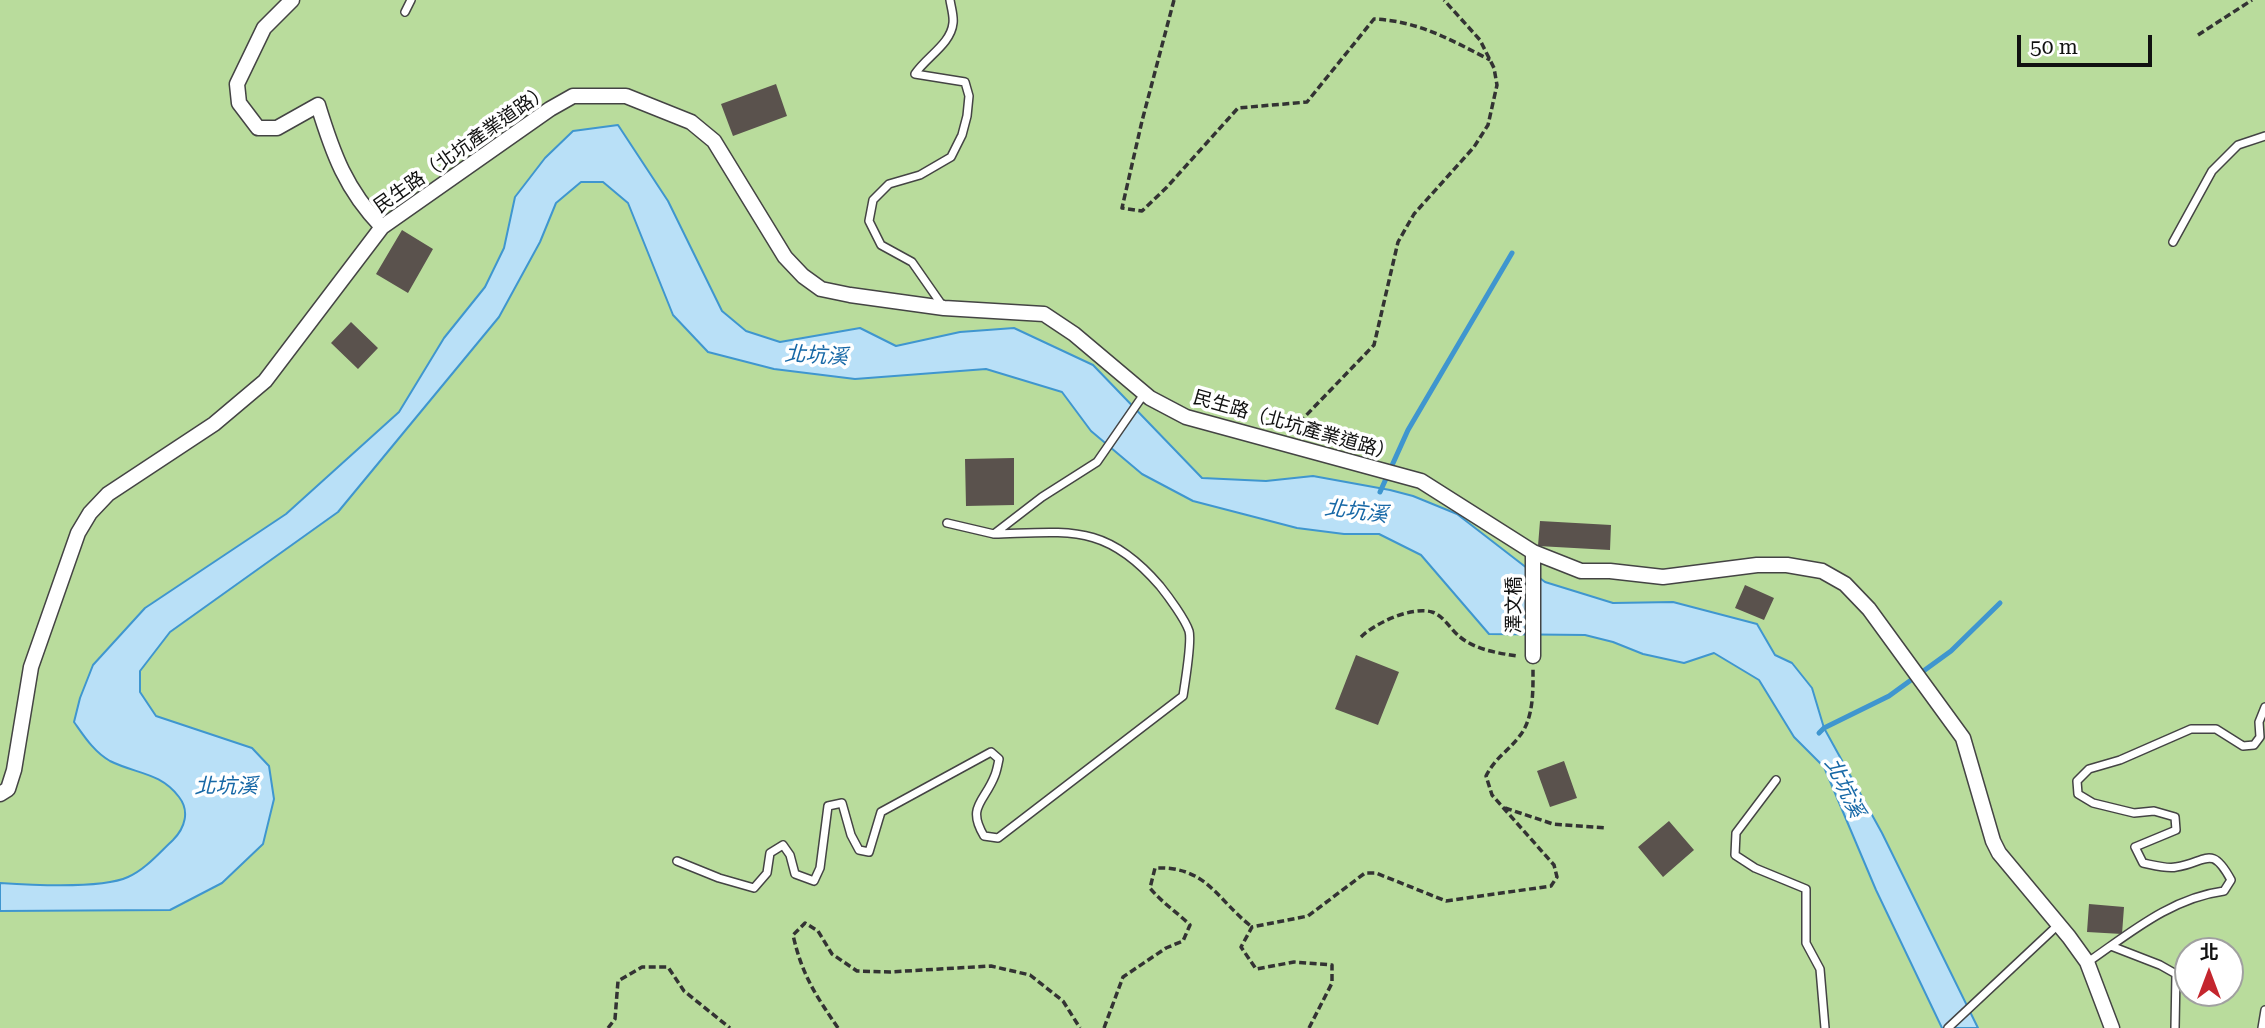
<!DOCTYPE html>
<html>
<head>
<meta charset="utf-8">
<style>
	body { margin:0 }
	#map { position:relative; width:2265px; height:1028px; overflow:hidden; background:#fffdf5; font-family:"Roboto Serif","Noto Sans TC",serif }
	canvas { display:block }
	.north { position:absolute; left:2174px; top:937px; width:70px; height:70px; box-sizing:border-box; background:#fff; border:2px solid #a0a0a0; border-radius:50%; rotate:0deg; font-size:19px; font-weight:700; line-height:28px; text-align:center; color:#111 }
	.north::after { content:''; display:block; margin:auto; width:24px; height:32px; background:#c4262e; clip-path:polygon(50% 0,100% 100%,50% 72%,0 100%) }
	.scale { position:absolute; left:2017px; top:35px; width:135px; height:32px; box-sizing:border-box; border:4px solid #111; border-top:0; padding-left:9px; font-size:21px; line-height:24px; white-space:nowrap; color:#111; -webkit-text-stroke:5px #fff; paint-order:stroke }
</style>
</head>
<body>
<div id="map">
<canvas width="2265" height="1028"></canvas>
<div class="north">北</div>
<div class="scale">50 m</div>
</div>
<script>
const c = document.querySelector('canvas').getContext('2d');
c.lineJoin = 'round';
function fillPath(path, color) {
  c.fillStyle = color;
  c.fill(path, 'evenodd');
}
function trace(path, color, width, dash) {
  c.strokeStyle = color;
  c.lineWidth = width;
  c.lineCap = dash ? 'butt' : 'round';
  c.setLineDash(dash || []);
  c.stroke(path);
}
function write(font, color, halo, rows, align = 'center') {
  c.font = font + ' "Roboto Serif","Noto Sans TC",serif';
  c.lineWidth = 7;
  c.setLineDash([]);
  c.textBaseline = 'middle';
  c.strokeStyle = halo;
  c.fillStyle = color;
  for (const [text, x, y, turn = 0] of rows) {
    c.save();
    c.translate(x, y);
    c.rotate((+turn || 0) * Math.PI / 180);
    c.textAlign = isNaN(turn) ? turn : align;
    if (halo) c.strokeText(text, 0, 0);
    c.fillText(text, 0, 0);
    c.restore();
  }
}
fillPath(new Path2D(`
	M0,0h2265v1028h-2265zM2188,951h42v42h-42z`), '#b9dc9c');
const water = new Path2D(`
	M618,125l50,76 54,110 24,20 34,11 80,-14 36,18 64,-14 54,-4 79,37 109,113 64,3 47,-5 77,14 23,6 44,18 88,68 68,21 60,-1 84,22 18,31 17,8 20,25 12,40 58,105 96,195h-36l-66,-138 -52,-123 -30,-30 -35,-57 -45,-27 -30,10 -41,-9 -30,-12 -28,-7 -96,-1 -68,-79 -42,-21h-35l-47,-6 -104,-27 -51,-27 -51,-43 -29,-39 -76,-23 -131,10 -81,-10 -66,-17 -35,-37 -45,-112 -25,-21h-22l-25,21 -16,39 -41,75 -161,195 -168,120 -30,39v21l16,24 96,32 17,18 5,33 -11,45 -41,39 -52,27 -170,1v-28c30,2 102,6 128,-6 17,-7 32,-25 45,-37 12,-12 17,-29 6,-43 -19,-25 -43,-23 -69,-36 -16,-9 -26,-25 -36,-39l6,-24 13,-33 52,-57 141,-94 113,-102 45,-74 41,-51 19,-39 11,-51 30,-39 28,-27z`);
fillPath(water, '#b9e0f7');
trace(water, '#3f96cf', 2);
trace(new Path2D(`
	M1380,492l28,-62 104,-177
	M1819,733l5,-5 65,-32 62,-45 49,-48`), '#3f96cf', 5);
fillPath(new Path2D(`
	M776,84l11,32 -54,20 -12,-32z
	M402,230l31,19 -25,44 -32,-19z
	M351,322l27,26 -20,21 -27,-26z
	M1014,458v47l-48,1 -1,-47z
	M1540,521l71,4 -1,25 -72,-4z
	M1745,585l29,13 -10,22 -29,-12z
	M1356,655l43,17 -21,53 -43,-16z
	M1564,761l13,37 -27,9 -13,-36z
	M1669,821l25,29 -31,27 -25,-30z
	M2089,904l35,3 -2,27 -35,-2z`), '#5a524d');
const lane = new Path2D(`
	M405,12l6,-12
	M2173,242l39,-71 26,-26 27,-9
	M942,305l-30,-43 -31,-17 -12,-24 4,-21 16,-16 31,-9 31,-18 11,-22 5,-19 2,-20 -4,-14 -50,-8c11,-17 36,-30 38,-51 1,-7 -2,-16 -3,-23
	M947,523l47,11
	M1776,780l-40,53 -1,22 20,13 51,21v54l14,26 5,59
	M677,861l42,17 35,10 13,-15 3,-20 13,-8 7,10 5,19 19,7 6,-13 8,-62 14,-3 9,32 8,15 10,2 12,-40 110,-60 8,7c-1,5 -2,11 -4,16 -10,27 -29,31 -11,61l14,2 185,-142c2,-13 9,-55 6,-65 -4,-12 -21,-35 -29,-45 -54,-63 -90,-54 -166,-52l48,-37 55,-35 47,-68
	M2111,946l49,19 16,9 -1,54
	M2088,962c42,-29 83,-64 136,-71l7,-11c-20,-37 -25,-17 -55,-13 -9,2 -23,-2 -33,-4l-8,-16 41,-17 -1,-13 -21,-6 -20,2 -41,-10 -15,-9 -1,-13 12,-12 31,-9 71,-31h25l27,17 11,-1 6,-8 -1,-15 6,-15
	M1948,1028l110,-103
	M2262,1028l3,-18`);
const street = new Path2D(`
	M292,0l-28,28 -27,56 2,19 19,25h19l41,-23c15,49 28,85 64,122
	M1533,553v103
	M0,794l8,-5 6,-19 17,-103 47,-134 12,-20 18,-19 106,-70 51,-43 117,-154 168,-118 23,-13h53l65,26 23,19 71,116 18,19 18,13 29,6 94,13 100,6 30,20 76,64 36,19 235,64 112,71 48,19h29l53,6 94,-12h30l35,6 23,13 24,25 94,129 30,103 6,12 70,84 18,25 25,66`);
trace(lane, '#444', 10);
trace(street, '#444', 17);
trace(new Path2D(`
	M1174,0l-32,121 -20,87 20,3 25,-24 71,-79 69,-6 67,-83c45,2 77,21 116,41
	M2198,35l54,-35
	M1292,430l82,-85 24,-103 16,-28 60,-67 14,-22 9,-40 -3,-17 -14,-28 -36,-40
	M1361,637c14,-14 51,-31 71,-25 11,3 19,18 28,25 16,13 38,16 57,19
	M1505,808l48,16 54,4
	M608,1028l7,-9 3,-38 24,-14h26l16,24 46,37
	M838,1028c-23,-34 -36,-53 -45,-93l12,-12 13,8 14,23 25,17 33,1 101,-6 39,9 33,26 17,27
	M1104,1028l19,-51 43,-29 17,-7 7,-16c-13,-13 -28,-22 -40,-37l5,-20c52,-2 61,31 97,59
	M1309,1028l23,-45v-18l-38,-3 -38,7 -15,-22 11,-20 56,-11 57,-43h11l70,28 105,-15 6,-9 -3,-12 -62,-70 -6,-19c10,-19 20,-23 32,-38 16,-18 15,-47 15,-69`), '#333', 3.5, [7, 3.5]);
trace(lane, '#fff', 7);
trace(street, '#fff', 14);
write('19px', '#111', '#fff', [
	["民生路（北坑產業道路）",462,149,-35],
	["民生路（北坑產業道路）",1294,426,16],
	["澤文橋",1514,605,-90]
]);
write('italic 21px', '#1768a6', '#fff', [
	["北坑溪",816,356,3],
	["北坑溪",1356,512,7],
	["北坑溪",226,787],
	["北坑溪",1844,788,64]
]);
</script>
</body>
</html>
